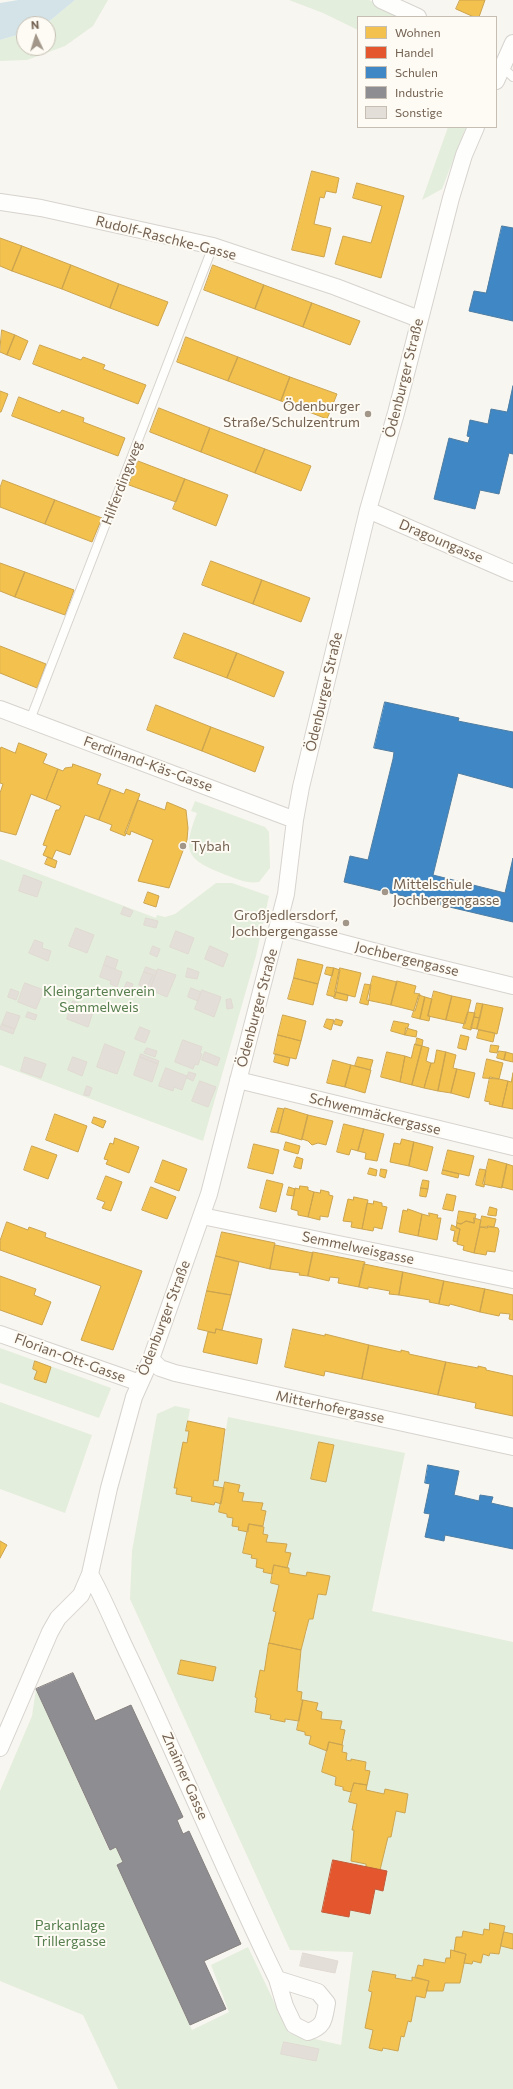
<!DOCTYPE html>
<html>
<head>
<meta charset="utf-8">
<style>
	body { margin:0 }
	#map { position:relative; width:513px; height:2089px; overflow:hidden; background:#f8f6f0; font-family:Commissioner,sans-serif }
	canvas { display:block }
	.legend { position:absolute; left:357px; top:16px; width:140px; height:112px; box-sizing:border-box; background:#fdfbf4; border:1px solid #c6beb3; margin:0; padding:5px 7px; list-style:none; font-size:12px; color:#746252 }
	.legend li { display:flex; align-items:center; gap:8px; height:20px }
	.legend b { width:20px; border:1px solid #c6beb3 }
	.north { position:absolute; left:16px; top:16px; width:40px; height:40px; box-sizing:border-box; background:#fdfbf4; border:1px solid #c6beb3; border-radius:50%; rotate:356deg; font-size:11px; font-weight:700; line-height:16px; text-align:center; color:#746252 }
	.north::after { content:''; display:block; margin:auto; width:14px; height:18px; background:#a29689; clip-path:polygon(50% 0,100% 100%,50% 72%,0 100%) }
</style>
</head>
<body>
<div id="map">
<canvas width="513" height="2089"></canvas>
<ul class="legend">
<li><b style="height:11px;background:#f2c14e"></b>Wohnen</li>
<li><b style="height:11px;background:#e4572e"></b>Handel</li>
<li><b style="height:11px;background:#3f88c5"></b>Schulen</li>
<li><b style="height:11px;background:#8d8d92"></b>Industrie</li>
<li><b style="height:11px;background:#e3ded7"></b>Sonstige</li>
</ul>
<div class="north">N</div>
</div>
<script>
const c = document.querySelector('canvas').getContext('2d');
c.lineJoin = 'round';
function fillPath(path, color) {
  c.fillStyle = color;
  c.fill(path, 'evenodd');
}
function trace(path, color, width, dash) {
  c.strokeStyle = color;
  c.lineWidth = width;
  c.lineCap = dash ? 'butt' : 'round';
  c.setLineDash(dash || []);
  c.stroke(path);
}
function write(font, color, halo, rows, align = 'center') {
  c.font = font + ' Commissioner,sans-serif';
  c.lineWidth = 4;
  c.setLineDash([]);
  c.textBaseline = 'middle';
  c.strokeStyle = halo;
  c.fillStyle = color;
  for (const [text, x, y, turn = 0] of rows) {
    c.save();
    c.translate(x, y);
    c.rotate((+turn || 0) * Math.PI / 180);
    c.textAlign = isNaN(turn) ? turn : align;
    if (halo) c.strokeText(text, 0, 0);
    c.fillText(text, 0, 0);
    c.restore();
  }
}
fillPath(new Path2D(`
	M75,0h33l-15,26 -28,20 -38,14 -27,1v-21l24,-7v15h24v-24h-2z
	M289,0h80l38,17h-49v13l-35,-17z
	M448,127h18l-24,62 -20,11z
	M195,801l70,26 4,5 1,36 -11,14c-12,2 -22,-3 -33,-7 -38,-15 -45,-21 -29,-62l-6,-2z
	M0,859l156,59 1,-3 8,2 10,-3 41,-31h16l37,13 -13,60 -53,185 -203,-76z
	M0,1348l111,40 -12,30 -99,-35z
	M0,1402l92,33 -27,78 -65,-24z
	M175,1406l15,3 -4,22 3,1 -14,56h2l-1,6 16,3v4l22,4 1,-3 6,2 6,10 6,4 -1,8 7,1v3l9,2 -5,21 9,2 -1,3 6,1 -1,8 8,2 -1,3 9,2 -1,9 8,2 -6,26 3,1 -12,59 -4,-1 -5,27 2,1 -2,14 16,3 -1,4 29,2 6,11v3l6,1 -2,8 18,7 -5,21 14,5 -1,8 16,7 -2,10 8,2 -5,25 2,1 -3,30 15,4v3l-43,45 26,5 1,-7 20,4 5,-25 8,2 -3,-21 8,-33h3l5,-26 9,2 3,-19 -23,-4 -1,4 -18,-4v-28l-14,-3 -1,2 -5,-1 1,-7 -5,-1 3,-21 -5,-2 2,-8 -21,-2 1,-7 -6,-2 1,-7 -16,-3 1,-8 -5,-1 3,-13h-3l7,-43h2l3,-16h4l5,-25 8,1 4,-18 -24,-1 -17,-3v-5h-2l3,-15 -5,-1 2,-8 -21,-2 2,-7 -5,-1 3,-22 -5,-2 1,-7 -20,-2 2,-7 -6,-2 2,-7 -16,3 -11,-2 1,-6 4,1 10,-64 177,36 -33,158 141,31v292l-9,-2 1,-6 -15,-3 -1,7 -5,-1 -1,6 -20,-4 -1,6h-6l-2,14h-3l-1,7h-4l-1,5 -21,-4 -1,7 -5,-1 -3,12h-3v4l-17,-3v-3l-22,-4 -4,20 3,1 -7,36 8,2 -4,18 13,3 1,-3 15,2 3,-14h3l4,-15 2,1 6,-26 9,2 1,-7h17l2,-8h15l4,-20 8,1 1,-3 8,2 2,-9 6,2 1,-3 9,1 2,-8 12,3v140h-395l-35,-74 -83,-34v-190l32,-75 4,-27 73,161 7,-3 7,15 -6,3 75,165 37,-18 -18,-47 37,-18 41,86 52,12 12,-93 -63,-2 -160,-351 2,-48 25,-137z`), '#e4eedd');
fillPath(new Path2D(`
	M18,0h57l-29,24h-22v9l-24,7v-37z`), '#d3e3e7');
const homes = new Path2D(`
	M460,0h25l-6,17h-5l-18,-8z
	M312,171l27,7 -3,15 -10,-2 -2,7 -4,-1 -6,27 17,4 -7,29 -32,-7z
	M357,183l47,13 -23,82 -46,-14 8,-28 28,7 11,-37 -29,-8z
	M0,238l22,8 -10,25 -12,-5z
	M22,246l49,19 -9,24 -50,-18z
	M71,265l48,19 -9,24 -48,-19z
	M213,265l51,20 -9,24 -51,-19z
	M119,284l49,18 -10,24 -48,-18z
	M264,285l48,18 -9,24 -48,-18z
	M312,303l48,18 -10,24 -47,-18z
	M2,330l13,5 -8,20 -7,-3z
	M15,335l13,6 -8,19 -13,-5z
	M186,337l52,20 -10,24 -51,-19z
	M40,345l41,15 2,-3 22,8 -2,4 43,16 -8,19 -105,-40z
	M238,357l52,20 -9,24 -53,-20z
	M290,377l47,17 -10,25 -46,-18z
	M0,391l8,3 -7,18h-1z
	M19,397l41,16 2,-3 22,8 -1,4 42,16 -7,18 -106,-40z
	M159,408l51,20 -9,24 -51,-20z
	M210,428l55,21 -10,24 -54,-21z
	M265,449l46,17 -10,25 -46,-18z
	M138,461l47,18 -9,23 -47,-17z
	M185,479l43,16 -12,31 -43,-17z
	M3,480l52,20 -10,24 -45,-17v-19z
	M55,500l47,18 -10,24 -47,-18z
	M211,561l51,19 -9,24 -51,-19z
	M0,563l25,9 -10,25 -15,-6z
	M25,572l49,18 -9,25 -50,-18z
	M262,580l48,18 -9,24 -48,-18z
	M184,633l53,20 -10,25 -53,-20z
	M0,646l46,18 -9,24 -37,-15z
	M237,653l47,19 -10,25 -47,-19z
	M156,705l55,22 -9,24 -55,-21z
	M211,727l53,20 -9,25 -53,-21z
	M19,743l28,11 -4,9 15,6 -12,31 -15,-6 -15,41 -16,-4v-38l3,-9 -3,-1v-33l1,-3 14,6z
	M73,764l28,10 -4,10 14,5 -12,31 -14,-5 -15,40 -14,-5 -4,9 -9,-4 4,-9 -4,-1 13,-35h3l2,-4 -15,-6 12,-31 5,2 2,-3 7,-1z
	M111,789l13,5 2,-5 14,5 -15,42 -15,-6 2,-5 -13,-5z
	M138,800l27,10 2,-8 19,8 2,18 -1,12 -18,48 -31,-7 15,-41 -22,-9 -1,4 -5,-2z
	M48,857l9,4 -2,7 -10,-4z
	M148,892l11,4 -3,11 -12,-4z
	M298,959l25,6 -5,19 -24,-6z
	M327,967l7,1 -2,8 -7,-2z
	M334,968l6,2 -5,27 -8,-2z
	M340,968l21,5 -6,24 -20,-5z
	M373,976l24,6 -6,23 -24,-5z
	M294,978l24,6 -5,21 -25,-6z
	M397,981l19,5 -2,7 6,1 -5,17 -24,-6z
	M365,984l6,1 -3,20 -8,-2z
	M434,991l18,5 -6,24 -18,-4z
	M336,992l12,3 -1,6 -13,-3z
	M419,995l6,2 -5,22 -8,-2z
	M452,996l19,4 -6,24 -19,-4z
	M425,997l7,2 -4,17h2l-1,5 -9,-2z
	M477,1003l6,1 -3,14 -6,-1z
	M483,1004l20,4 -6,26 -20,-5z
	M468,1012l7,1 -4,17 -8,-2z
	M283,1015l23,6 -5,20 -23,-6z
	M474,1017l6,1 -3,11 -6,-1z
	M327,1019l7,1 -3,10 -7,-3z
	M336,1019l7,2 -2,5 -7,-2z
	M394,1021l15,3 -4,11 -14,-4z
	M406,1028l11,3 -1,6 -11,-2z
	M479,1030l16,3 -2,9 -16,-4z
	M278,1035l23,6 -5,18 -22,-5z
	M461,1035l8,2 -3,13 -8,-2z
	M417,1038l6,2 -1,6 -6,-1z
	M415,1044l7,2 -10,39 -12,-3 5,-26 6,2z
	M491,1045l8,1 -2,7 -7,-1z
	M422,1046l7,2 -3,13 5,2 -7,25 -12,-3z
	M437,1050l9,2 -8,39 -14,-3 7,-25h3z
	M499,1051l7,1 -2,8 -7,-2z
	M387,1052l18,4 -5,26 -19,-5z
	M446,1052l10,3 -3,13 4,1 -6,24 -13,-2z
	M506,1052l7,2v8l-9,-2z
	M276,1054l14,4 -2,8 -14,-4z
	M358,1057l15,3 -3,10 -15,-4z
	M487,1059l16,4 -4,16 -16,-1z
	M333,1060l18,5 -6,22 -18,-4z
	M351,1065l20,5 -6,23 -20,-6z
	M457,1069l18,4 -6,25 -18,-5z
	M513,1073v36l-11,-2 6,-26 3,1z
	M490,1077l18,4 -6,26 -13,-3 1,-2 -5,-1z
	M278,1108l6,1 -6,24 -7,-1z
	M285,1108l23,7 -6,25 -24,-7z
	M55,1114l32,12 -9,26 -32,-12z
	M308,1115l25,6 -7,24 -8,-2 -6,2 -4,-4 -6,-2z
	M94,1117l12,4 -3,7 -11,-5z
	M344,1124l20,5 -6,22 -7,-2 -2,6 -12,-3z
	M364,1129l20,5 -7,27 -12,-2 1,-6 -8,-2z
	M115,1138l24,9 -10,26 -23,-9 2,-4 -4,-1 6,-16 3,1z
	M402,1139l12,3 -5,24 -19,-4 4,-19 6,1z
	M286,1142l14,4 -2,8 -14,-4z
	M414,1142l19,5 -6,24 -18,-5z
	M254,1144l25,6 -6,24 -25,-6z
	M32,1146l25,9 -9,24 -24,-9z
	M448,1150l26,6 -5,20 -26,-6z
	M297,1157l6,2 -2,10 -7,-2z
	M489,1159l18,5 -5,24 -19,-4z
	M163,1160l24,9 -8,22 -24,-9z
	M507,1164l6,2v24l-11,-3z
	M370,1168l7,2 -1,6 -8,-2z
	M381,1169l6,1 -2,8 -5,-2z
	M480,1169l6,1 -2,17 -8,-2z
	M443,1170l16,4 -1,4 -16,-4z
	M106,1176l16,6 -11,29 -9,-3 3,-6 -8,-3z
	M267,1180l16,4 -7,28 -16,-4z
	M423,1180l6,1 -1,8 -7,-1z
	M300,1186l8,1v3l6,2 -6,25 -10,-2v-4l-7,-2 4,-21 4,1z
	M151,1187l25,10 -9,22 -25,-9z
	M289,1187l6,2 -1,7 -7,-1z
	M421,1188l7,1 -2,8 -6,-1z
	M321,1190l8,2v3l4,1 -5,21 -8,-1v4l-12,-3 6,-25 6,1z
	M447,1194l9,2 -3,15 -10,-2z
	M354,1197l14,3 -6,29 -11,-2 1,-5 -9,-1 5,-22 5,1z
	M374,1201l8,2v3l5,1 -5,22 -8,-2 -1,4 -11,-2 5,-26 6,1z
	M490,1207l7,2 -1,7 -8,-1z
	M408,1209l14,5 -4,22 -19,-4 4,-22 4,1z
	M459,1211l17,3 -2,9 -8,-2 -5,3 -4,-1z
	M429,1213l9,2 -1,3h4l-4,22 -19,-4 4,-22 7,2z
	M482,1216l14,3 -2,8h-14z
	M474,1218l7,2 -7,33 -11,-3 1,-4 -7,-2 3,-15 -4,-1 1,-5 4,1 5,-3 8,2z
	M7,1222l21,8 1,-3 17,6 -1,4 97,34 -29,79 -32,-10 20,-54 -101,-36v-9z
	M452,1225l8,4 -3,13 -4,-1 2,-10 -4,-1z
	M488,1226l10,2 1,3 -4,21 -8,-1 -1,4 -12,-2 6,-26 7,1z
	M222,1232l53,11 -5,26 -54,-13z
	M275,1245l38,8 -5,23 -9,-1 1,-2 -30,-4z
	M313,1252l52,10 -6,25 -21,-4 1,-5 -9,-1 -1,4 -21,-5z
	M216,1256l23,6 -8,33 -24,-4z
	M364,1264l39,8 -4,23 -10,-1 1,-3 -22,-4v2l-9,-2z
	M403,1272l41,9 -5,23 -10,-2 1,-2 -31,-5z
	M0,1276l36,13 -2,6 17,7 -9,23 -42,-15z
	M444,1281l41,8 -5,23 -30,-8 -1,2 -10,-2z
	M485,1289l28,6v25l-4,-1 1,-5 -10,-1 -1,3 -19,-4z
	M207,1291l24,4 -9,35 -6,-1 -1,4 -17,-4z
	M216,1329l46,10 -5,25 -54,-12 5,-20 7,1z
	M293,1329l32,7v-2l44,11 -7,34 -37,-8 -1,5 -39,-9z
	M369,1345l32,7v-2l8,2v2l37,8 -8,33 -76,-16z
	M35,1361l16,6 -5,16 -12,-4 3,-8 -4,-2z
	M446,1362l32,6v-2l8,2v2l27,6v40l-38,-8 1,-5 -38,-8z
	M188,1421l37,8 -7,52 -4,-1 -1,6 11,2 -3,16 -6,-2 -1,3 -23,-4 1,-4 -16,-3 1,-6h-3l9,-46 4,1 2,-12h-3z
	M319,1442l15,3 -8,37 -15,-3z
	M225,1482l15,3 -2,7 6,1 -2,8 21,2 -2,7 5,1 -3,15 -14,-2 -1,8 -10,-2 1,-3 -7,-1 1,-8 -6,-1v-3l-8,-2z
	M249,1524l15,3 -1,7 5,1 -2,7 21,2 -2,8 6,1 -4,15 -13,-3 -2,9 -9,-2 1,-3 -8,-2 1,-8 -6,-1 1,-3 -9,-2z
	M0,1541l7,4 -7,13z
	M274,1565l15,3v5l17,3 1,-4 23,4 -4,19 -8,-1 -5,25h-4l-8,31 -32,-7 7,-31 -3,-1 6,-26 -8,-2z
	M269,1643l32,7 -4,41 5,1 -1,8h2l-4,21 -14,-2v3l-15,-3 1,-4 -16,-3 2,-14 -2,-1 5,-27 4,1z
	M181,1660l35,7 -3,14 -35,-7z
	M303,1700l15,3 -2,7 6,2 -1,7 21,2 -2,8 5,1 -3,15 -13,-3 -2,9 -18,-7 2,-8 -6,-1v-3l-8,-2z
	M329,1742l14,3 -1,7 5,1 -1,7 5,1v-2l15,3 -1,8 5,1 -3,14 -13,-2 -3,9 -8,-2v-3l-8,-2 1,-8 -14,-5z
	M354,1783l13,2 -1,5 18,4 1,-5 23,5 -3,19 -9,-2 -5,26h-3l-8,33 -14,-3v-3l-15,-3 3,-31h-2l5,-26 -8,-2z
	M490,1923l15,3 -6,28 -9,-1 -1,3 -6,-2 -2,9 -8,-2 -1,3 -8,-1 2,-9 -12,-3 2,-14h6l1,-6 20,4 1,-6 5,1z
	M504,1932l9,2v15l-12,-3z
	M451,1950l15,4 -6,29h-15l-2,8h-17l3,-10 -14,-4 3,-12 5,1 1,-7 21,4 1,-5h4z
	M373,1971l23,4 -1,3 17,3v-4l17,4 -4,17 -9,-2 -5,26 -3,-1 -4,16 -3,-1 -3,15 -15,-3 -1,3 -13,-3 4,-18 -8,-2 7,-36 -3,-1z`);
fillPath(homes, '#f2c14e');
trace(homes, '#cca44f', 1);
const shops = new Path2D(`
	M333,1860l54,11 -4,20 -8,-2 -5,25 -20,-4 -1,7 -27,-5z`);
fillPath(shops, '#e4572e');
trace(shops, '#c25a39', 1);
const schools = new Path2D(`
	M502,226l11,2v93l-44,-10 5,-20 12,2z
	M513,386v68l-4,-1 -10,41 -19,-4 -5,19 -41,-10 15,-61 19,5 2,-6 -3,-1 3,-16 18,4 3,-15 16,3z
	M385,702l74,16 -1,3 55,11v56l-55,-15 -25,102 72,18 8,-35v64l-169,-40 6,-26 18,4 25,-101 1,-7 -20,-4z
	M428,1465l31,6 -5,24 25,6 1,-6 13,2 -2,6 22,5v41l-68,-14 -1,6 -19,-4 5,-23 -6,-1 6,-29 -5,-1z`);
fillPath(schools, '#3f88c5');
trace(schools, '#4f7da2', 1);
const industry = new Path2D(`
	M73,1673l22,48 36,-16 52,112 -6,3 6,14 6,-3 52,113 -37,17 22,48 -36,16 -73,-160 6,-3 -7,-15 -6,3 -74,-161z`);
fillPath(industry, '#8d8d92');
trace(industry, '#86807f', 1);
const building = new Path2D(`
	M24,875l18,7 -5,15 -18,-6z
	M124,907l9,4 -3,6 -9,-3z
	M146,918l12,3 -2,7 -12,-3z
	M76,928l18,7 -7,18 -18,-7z
	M176,931l18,7 -6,16 -18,-7z
	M35,940l8,3 -1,5 9,3 -3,10 -19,-8z
	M153,946l7,3 -3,8 -7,-3z
	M210,946l18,8 -5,13 -18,-8z
	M107,956l11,4 -3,9 -11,-4z
	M104,965l18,7 -5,15 -7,-3 1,-3 -11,-4z
	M146,967l11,4 -7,18 -3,-1 6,-13 -9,-3z
	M188,968l11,4 -2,7 -11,-2z
	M158,969l18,6 -9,22 -17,-7z
	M144,972l9,3 -6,13 -8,-3z
	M127,982l6,2 -3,8 -6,-3z
	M25,983l19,7 -8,19 -18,-7z
	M191,988l10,4 -3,9 -10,-4z
	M11,989l8,3 -3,8 -8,-3z
	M202,990l19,7 -7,20 -19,-8z
	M231,999l2,9 -6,1 -1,-9z
	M73,1001l21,8 -6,18 -21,-8z
	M7,1012l13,4 -5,13 -13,-4z
	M28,1012l9,3 -2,5 -9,-3z
	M2,1024l13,5 -2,5 -13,-5z
	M140,1027l10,4 -5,12 -10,-4z
	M183,1040l19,7 -2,6 2,1 -4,11 -3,-1 -2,5 -18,-7z
	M105,1044l20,8 -8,22 -20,-7z
	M147,1048l10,3 -2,6 -11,-4z
	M205,1052l15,6 -3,8 -15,-6z
	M141,1054l18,7 -1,3 -18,-7z
	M25,1057l21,7 -5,14 -20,-7z
	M73,1057l14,5 -5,14 -14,-6z
	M140,1057l18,7 -6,18 -18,-7z
	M166,1068l21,8 -5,14 -8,-3 -1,4 -14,-5z
	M189,1072l7,2 -3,7 -6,-3z
	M200,1081l16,6 -8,20 -16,-6z
	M87,1086l5,2 -3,8 -5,-1z
	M303,1953l35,8 -3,12 -35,-7z
	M284,2042l35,7 -3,12 -35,-7z`);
fillPath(building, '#e3ded7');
trace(building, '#e0dad3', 1);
const lane = new Path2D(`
	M502,67l11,10
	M30,720l183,-474`);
const street = new Path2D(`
	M381,0l37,17
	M496,81l17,-38
	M0,202l41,6 172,38 123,41 83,32
	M368,510l145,63
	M0,709l295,111
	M278,926l133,35 102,25
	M238,1080l275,67
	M202,1216l311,64
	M0,1334l140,49
	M151,1359l9,9 15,5 338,74
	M90,1574c15,27 26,55 39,82 51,107 96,217 148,323l8,27 9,19 14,7c17,-6 16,-13 19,-29l-9,-11 -41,-13
	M0,1748l50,-116 8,-14 23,-23 9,-21 19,-86 25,-91 17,-38 58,-165 77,-300 9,-74 6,-33 67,-277 28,-97 55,-215 13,-43 12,-28`);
trace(lane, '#d7d3ce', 10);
trace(street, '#d7d3ce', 18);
trace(lane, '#fefefd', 8);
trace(street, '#fefefd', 16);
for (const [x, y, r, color] of [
	[368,414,4,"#a29689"],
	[183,846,4,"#a29689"],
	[385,892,4,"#a29689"],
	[346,923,4,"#a29689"]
]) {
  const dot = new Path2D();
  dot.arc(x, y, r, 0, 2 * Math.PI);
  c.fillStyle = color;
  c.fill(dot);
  trace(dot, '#fdfbf4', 1.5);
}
write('14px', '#746252', '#fdfbf4', [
	["Rudolf-Raschke-Gasse",166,238,14],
	["Ödenburger Straße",404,378,-76],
	["Hilferdingweg",122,483,-69],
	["Dragoungasse",441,541,23],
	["Ödenburger Straße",324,692,-77],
	["Ferdinand-Käs-Gasse",148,764,20],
	["Jochbergengasse",407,959,14],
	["Ödenburger Straße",257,1008,-75],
	["Schwemmäckergasse",375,1114,14],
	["Semmelweisgasse",358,1248,12],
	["Ödenburger Straße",164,1318,-69],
	["Florian-Ott-Gasse",70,1358,20],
	["Mitterhofergasse",330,1407,12],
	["Znaimer Gasse",185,1776,66]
]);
write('14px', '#746252', '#fdfbf4', [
	["Ödenburger",360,406],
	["Straße/Schulzentrum",360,422],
	["Tybah",191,846,"left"],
	["Mittelschule",393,884,"left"],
	["Jochbergengasse",393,900,"left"],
	["Großjedlersdorf,",338,915],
	["Jochbergengasse",338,931]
], 'right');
write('14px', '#567e4e', '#fdfbf4', [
	["Kleingartenverein",99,991],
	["Semmelweis",99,1007],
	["Parkanlage",70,1925],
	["Trillergasse",70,1941]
]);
</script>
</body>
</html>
